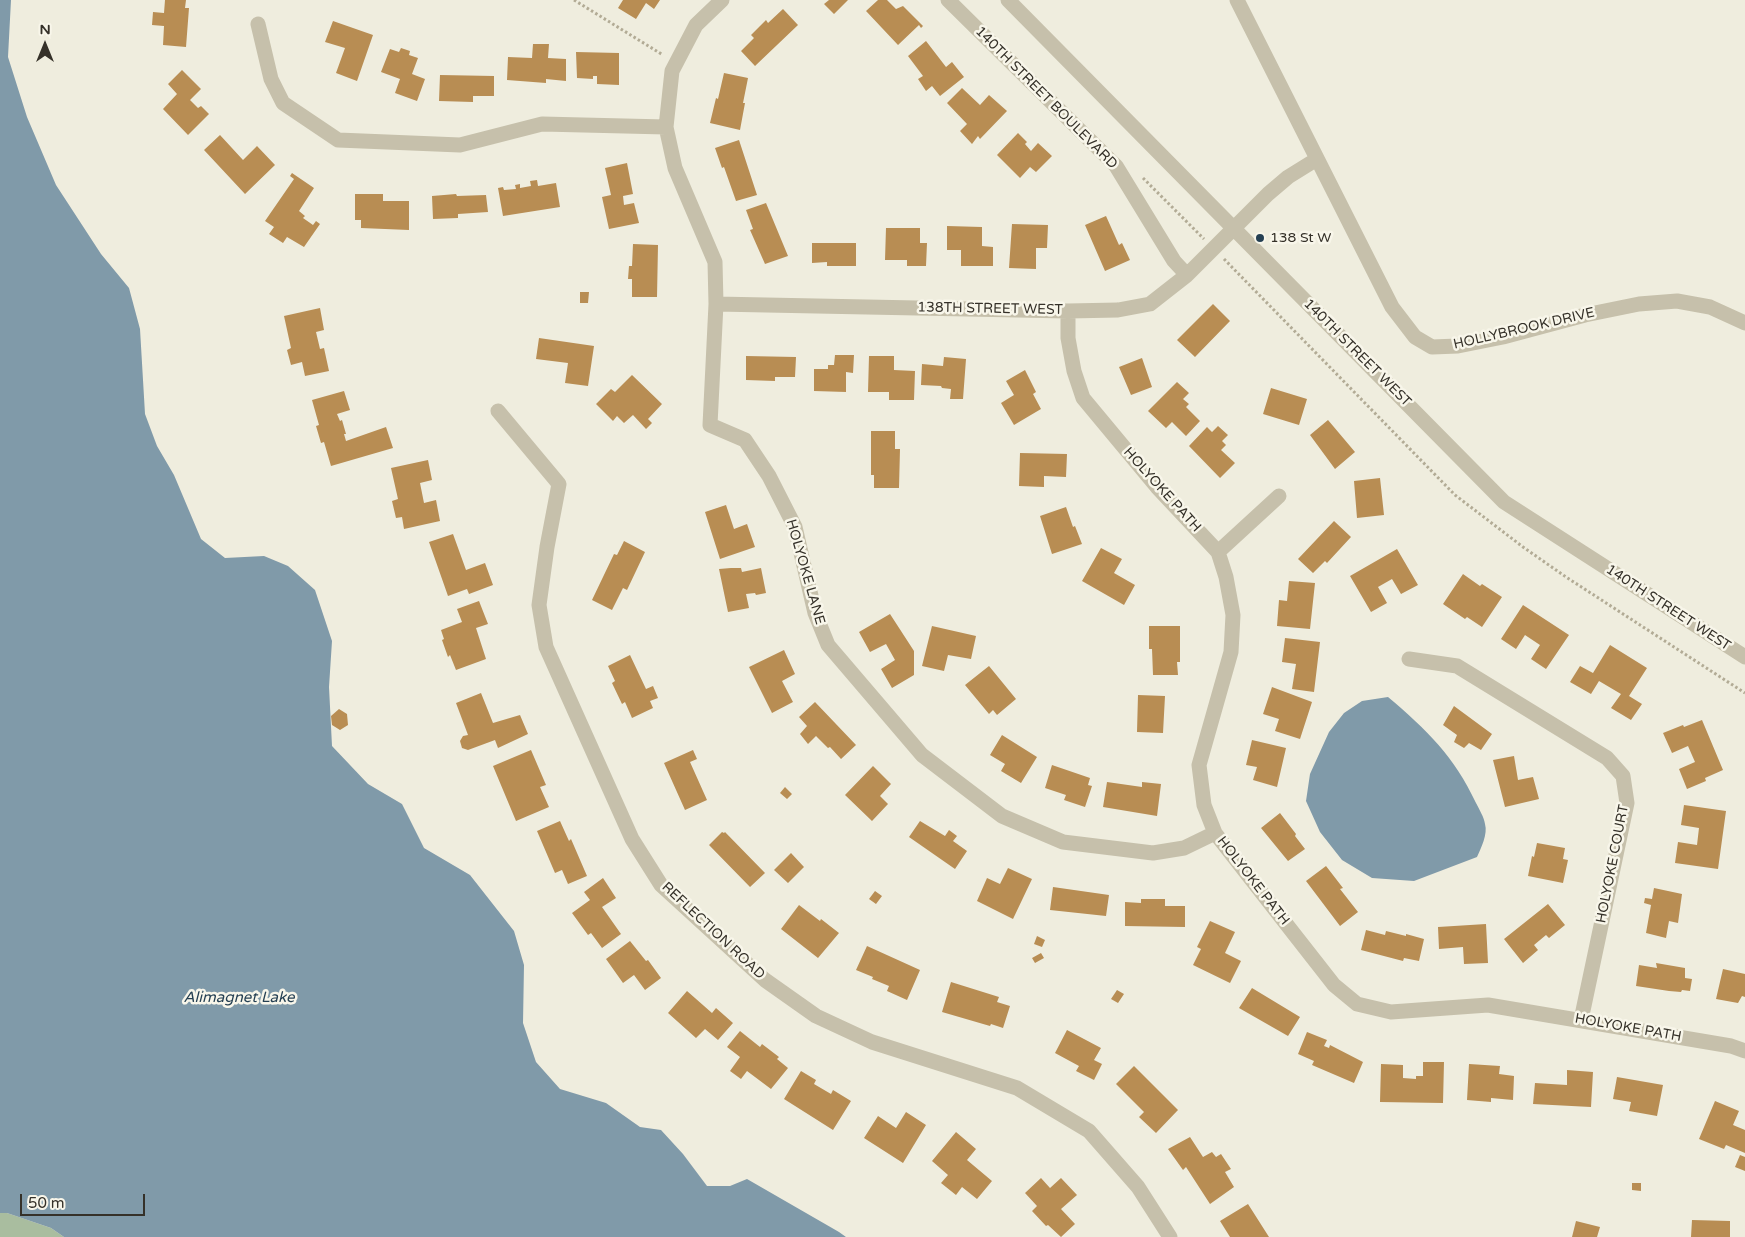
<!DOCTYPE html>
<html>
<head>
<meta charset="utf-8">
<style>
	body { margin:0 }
	#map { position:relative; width:1745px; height:1237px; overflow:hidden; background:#efedde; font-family:"Varela Round",sans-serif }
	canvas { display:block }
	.north { position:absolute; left:20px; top:20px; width:50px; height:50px; -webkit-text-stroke:4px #f8f6ea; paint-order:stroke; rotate:0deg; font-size:14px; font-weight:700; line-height:20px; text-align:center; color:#353129 }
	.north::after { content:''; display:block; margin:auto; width:18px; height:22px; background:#353129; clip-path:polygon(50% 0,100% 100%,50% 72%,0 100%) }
	.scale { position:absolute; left:20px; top:1194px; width:125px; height:22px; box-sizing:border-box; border:2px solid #353129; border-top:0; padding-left:6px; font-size:15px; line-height:18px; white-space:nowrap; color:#353129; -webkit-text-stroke:4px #f8f6ea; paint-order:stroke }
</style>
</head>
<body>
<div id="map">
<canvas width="1745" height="1237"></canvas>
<div class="north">N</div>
<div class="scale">50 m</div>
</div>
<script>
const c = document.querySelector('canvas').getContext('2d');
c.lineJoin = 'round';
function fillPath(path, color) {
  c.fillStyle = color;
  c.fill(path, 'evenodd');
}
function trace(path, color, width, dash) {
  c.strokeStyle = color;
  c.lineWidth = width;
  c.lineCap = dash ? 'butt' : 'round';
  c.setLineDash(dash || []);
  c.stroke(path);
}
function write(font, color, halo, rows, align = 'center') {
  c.font = font + ' "Varela Round",sans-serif';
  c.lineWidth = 5;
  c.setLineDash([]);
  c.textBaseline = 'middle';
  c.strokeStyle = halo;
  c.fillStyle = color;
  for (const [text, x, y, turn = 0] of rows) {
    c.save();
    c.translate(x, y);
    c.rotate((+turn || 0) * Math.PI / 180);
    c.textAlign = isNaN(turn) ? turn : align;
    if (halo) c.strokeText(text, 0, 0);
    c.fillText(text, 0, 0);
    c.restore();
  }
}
fillPath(new Path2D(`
	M0,1213h7l44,15 13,9h-64z`), '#a9bd9f');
fillPath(new Path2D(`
	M0,0h11l-3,57 19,60 29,68 45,69 28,34 11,41 5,85 12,32 17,29 27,64 24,19 39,-2 24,10 27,24 17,51 -3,46 3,59 36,38 34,20 22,44 46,27 44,56 10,34 -1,58 13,39 24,27 46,14 34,24 21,3 22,24 24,32h23l17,-7 92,53 7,5h-782l-13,-9 -44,-15h-7z
	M1388,697c39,33 66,59 88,106 3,6 8,14 9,21 3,10 -4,24 -8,33l-63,24 -42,-3 -30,-18 -22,-28 -14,-31 4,-27 19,-42 15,-19 18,-12z`), '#809aa9');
fillPath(new Path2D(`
	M165,0h21l-1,8h4l-3,39 -23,-2 1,-19 -12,-1 1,-13 11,1z
	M623,0h37l-6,9 -8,-6 -10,16 -18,-11z
	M829,0h19l-14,14 -10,-10z
	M878,0h9l9,9 7,-3 20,20 -2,2 -2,-3 -21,20 -32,-34z
	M783,9l15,16 -43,41 -14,-15 13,-13 -3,-3 15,-15 2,3z
	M333,21l40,14 -16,46 -21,-8 9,-25 -20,-6z
	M926,41l20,26 6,-5 12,15 -24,19 -8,-10 -6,5 -8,-12 5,-3 -15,-20z
	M533,44h16l-1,14 18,1v22l-20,-2v4l-39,-3 1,-23 24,1z
	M401,48l9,3 -1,4 9,3 -6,16 13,5 -8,22 -22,-8 5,-14 -19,-7 9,-23 9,3z
	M576,52l43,1v32l-22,-1v-8h-4v3l-16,-1z
	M182,70l19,19 -11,11 8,8 3,-2 8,8 -21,21 -25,-26 14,-15 -9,-10z
	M724,73l24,5 -5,25h2l-5,27 -30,-7 6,-25 2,1z
	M440,75l54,1v20h-21v6l-34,-1z
	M962,88l18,17 9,-10 18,16 -27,28 -2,-3 -6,8 -12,-13 7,-7 -20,-21z
	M1018,133l9,9 -2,2 6,7 7,-8 14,13 -16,16 -6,-5 -10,11 -23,-23z
	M220,135l23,25 14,-14 18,19 -30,29 -41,-44z
	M739,140l18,55 -21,6 -12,-34 -2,1 -7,-20z
	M627,163l6,31 -10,2 1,9 10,-2 5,20 -30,6 -7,-32 9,-2 -6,-27z
	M292,173l22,15 -15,23 6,5 -2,2 10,7 3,-4 4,3 -16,23 -17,-10 -4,6 -14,-9 5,-7 -9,-6 29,-42 -4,-3z
	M537,180l1,6 18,-3 4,24 -57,9 -5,-28 5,-1 1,3 12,-1 -1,-4 5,-1v4l11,-2 -1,-5z
	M355,194h28v7h26v29l-48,-2v-8h-6z
	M456,194l1,2 29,-1 2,17 -30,2v4l-25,1 -1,-23z
	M766,203l22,53 -23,8 -15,-34 3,-1 -7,-19z
	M1106,216l13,29 3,-2 8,17 -25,11 -20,-46z
	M1012,224l36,1 -1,23h-11v21l-27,-1z
	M947,226l35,1v19l11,1v19h-32v-16h-14z
	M886,228h34v15h7l-1,23h-19v-6h-22z
	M812,243h44v23h-29v-4l-15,1z
	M633,244l25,1 -1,52h-25v-18h-4l1,-13h3z
	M580,292h9l-1,11h-8z
	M1213,304l17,17 -35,36 -18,-17z
	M320,308l4,22 -8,2 4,17 4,-1 5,23 -24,5 -3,-14 -11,3 -4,-15 4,-2 -7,-32z
	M539,338l55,8 -6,40 -23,-3 3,-20 -32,-4z
	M835,355h19l-1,18 -7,-1v20l-32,-1v-22h14v-4h6z
	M746,356l50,1 -1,20h-20v4l-29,-1z
	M869,356h25v14l21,1 -1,29h-25v-8h-21z
	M944,357l22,2 -3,40h-13l1,-10 -9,-1 -1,-2 -20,-1 1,-21 21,2z
	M1142,358l10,29 -21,8 -12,-28z
	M1025,370l11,22 -3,2 8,15 -27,16 -13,-22 13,-8 -8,-14z
	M632,375l30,29 -14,15 4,4 -6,6 -13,-14 -9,8 -7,-7 -4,5 -17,-17 15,-15 4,3z
	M1177,382l12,11 -6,6 6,5 -3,3 14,14 -14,15 -14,-14 -6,6 -18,-17z
	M1271,388l36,11 -8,26 -36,-11z
	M344,391l6,19 -13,4 3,7 2,-1 4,14h-2l2,7 40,-14 7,21 -62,18 -7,-24 -3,1 -5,-17 3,-1 -7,-25z
	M1328,420l27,32 -20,17 -25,-34z
	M1218,426l10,9 -6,6 4,4 -5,5 14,13 -15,15 -31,-32 18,-19 5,5z
	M871,431h24v18h5l-1,39h-25v-13h-3z
	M1020,453l47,1 -1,23 -22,-1v11l-25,-1z
	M428,460l4,20 -12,3 4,20 12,-3 4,21 -36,8 -2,-12 -6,1 -4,-17 6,-2 -7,-31z
	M1380,478l4,37 -27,3 -3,-37z
	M726,505l8,24 13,-5 8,23 -35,12 -15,-47z
	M1066,507l7,20 2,-1 7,18 -30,10 -12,-38z
	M1334,521l17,16 -24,26 -2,-2 -12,12 -15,-14z
	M453,534l13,36 19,-7 8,22 -24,9 -2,-5 -19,7 -19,-54z
	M624,541l21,11 -18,38 -4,-2 -11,22 -20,-10 22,-46 3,1z
	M1101,548l21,11 -8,14 21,12 -11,20 -42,-24z
	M1397,549l21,36 -17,9 -9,-15 -14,8 9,16 -16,9 -21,-36z
	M731,568h10l1,4 19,-4 5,25 -10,2 -1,-2 -9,1 3,14 -21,4 -9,-43z
	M1463,574l17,12 2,-2 20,13 -20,30 -15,-10 -2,2 -22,-15z
	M1289,581l26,2 -5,46 -33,-3 2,-26 8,1z
	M479,601l9,23 -12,4 10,31 -30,11 -6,-15 -2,2 -6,-17 2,-1 -3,-9 21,-8 -5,-13z
	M1523,605l46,30 -23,34 -15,-10 9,-14 -15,-10 -9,14 -15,-10z
	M890,614l24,37v24l-22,13 -11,-19 14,-9 -9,-16 -16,8 -11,-20z
	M932,626l44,10 -5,23 -23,-4 -4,16 -22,-5z
	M1149,626h31v36h-3l1,13h-25l-1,-26h-3z
	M1285,638l35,4 -6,50 -22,-3 4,-25 -14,-2z
	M1610,645l37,23 -18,28 13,8 -11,16 -20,-12 10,-14 -22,-13 -8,13 -21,-12 10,-16 13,7z
	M784,650l11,24 -13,7 11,21 -21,11 -23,-46z
	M630,655l16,34 7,-3 5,12 -8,3 3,7 -21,10 -7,-16 -3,2 -10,-21 3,-2 -7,-15z
	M989,666l27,33 -19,16 -4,-5 -4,4 -24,-29z
	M1272,687l40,15 -12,37 -25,-8 4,-12 -16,-5z
	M481,693l12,30 27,-8 8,19 -30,14 -3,-8 -27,10 -6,-2 -2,-7 3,-5 5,-1 -12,-32z
	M1138,695l27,1 -2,37 -26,-1z
	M815,702l41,43 -15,14 -11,-12 -2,1 -12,-12 -8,8 -8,-10 7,-8 -8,-9z
	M1454,706l38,28 -11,16 -12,-7 -5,5 -10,-6 3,-7 -14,-10z
	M339,709l8,5 1,11 -8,5 -8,-5 -1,-9z
	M1702,720l21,50 -18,8 1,3 -19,8 -8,-20 16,-7 -7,-16 -16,7 -9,-20 20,-8 1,2z
	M1002,735l35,22 -16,26 -20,-12 4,-7 -15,-9z
	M1252,740l34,8 -9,39 -24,-7 4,-13 -11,-2z
	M531,750l15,35 -6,2 9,20 -33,14 -23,-55z
	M693,750l4,9 -7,3 17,38 -22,10 -21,-47z
	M1514,756l4,24 15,-3 6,22 -34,8 -12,-47z
	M1052,765l38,13 -2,7 4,1 -7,21 -21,-7 2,-5 -21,-7z
	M873,766l18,18 -11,12 8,8 -16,17 -27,-26z
	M1107,782l35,5v-5l19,2 -4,32 -54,-9z
	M785,787l7,7 -5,5 -7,-6z
	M1684,805l42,6 -8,58 -43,-6 3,-21 19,3 2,-17 -18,-3z
	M1280,813l16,21 -1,2 10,13 -17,12 -27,-33z
	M560,821l9,20 2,-2 16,37 -19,8 -6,-14 -7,3 -18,-42z
	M920,821l25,15 4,-6 8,6 -4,5 14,10 -12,18 -46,-32z
	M722,832l2,1 1,-1 40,41 -15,14 -41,-42z
	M1537,843l28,5 -2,11 5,1 -5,23 -35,-7 4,-20 2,1z
	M791,853l13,14 -16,16 -14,-13z
	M1326,866l17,22 -3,1 18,23 -18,14 -34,-45z
	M1008,868l24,11 -19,40 -36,-18 10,-23 13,6z
	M603,878l13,20 -14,9 19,27 -19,14 -11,-15 -3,2 -16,-22 18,-13 -6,-8z
	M1053,887l56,8 -3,21 -56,-6z
	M1654,888l28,6 -4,29 -9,-2 -3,17 -20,-5 5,-28 -7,-2 1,-5 7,1z
	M875,891l7,5 -6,8 -7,-5z
	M1141,899h24v7h20v21l-60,-1v-24l16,1z
	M1548,904l17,21 -16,13 -3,-3 -12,10 4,5 -15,13 -19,-24z
	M799,905l21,16 1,-2 18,14 -21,25 -37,-29z
	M1210,921l25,11 -10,21 16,8 -11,22 -37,-18 8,-16 -4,-2z
	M1486,924l2,39 -24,1 -1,-17 -24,2 -1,-22z
	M1366,930l19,5 1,-4 20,5v-2l18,5 -5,22 -15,-3 -1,3 -42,-11z
	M1037,936l8,4 -3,7 -8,-3z
	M630,941l16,20 2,-1 13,18 -16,12 -11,-15 -11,8 -17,-24z
	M867,946l53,24 -13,30 -20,-9 2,-5 -17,-7 1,-2 -17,-7z
	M1041,953l3,5 -9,5 -3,-5z
	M1656,963l29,5v10l7,1 -2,12 -8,-1 -1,2 -12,-1 -33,-5 3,-21 18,3z
	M1723,969l22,5v23l-3,-1 -4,7 -22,-4z
	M951,982l48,15 -2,5 13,4 -7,22 -12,-4 -1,2 -48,-14z
	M1252,988l48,29 -12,19 -49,-28z
	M1117,990l7,4 -6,9 -7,-4z
	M687,991l25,22 4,-5 17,15 -15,17 -13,-11 -9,9 -28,-25z
	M1067,1030l34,18 -7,12 8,4 -8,16 -18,-9 3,-5 -24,-13z
	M740,1031l20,16 2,-3 17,13 -2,2 11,9 -17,21 -24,-18 -6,8 -11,-8 10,-14 -13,-10z
	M1307,1032l20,8 -3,6 5,2 1,-3 33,17 -9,21 -42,-18 2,-4 -16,-7z
	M1423,1062h21l-1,41 -63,-1 1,-38 22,1v13l13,1v-3h7z
	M1469,1064l31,2 -1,8 15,2 -1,24 -22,-2v4l-24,-2z
	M1134,1066l44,44 -22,23 -17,-16 5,-5 -28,-28z
	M1567,1070l26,2 -2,35 -58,-3 2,-21 32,2z
	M801,1071l15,9 -2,4 17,10 2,-4 18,11 -18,29 -49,-31z
	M1617,1077l46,8 -6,31 -28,-5 2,-9 -18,-3z
	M1715,1101l24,10 -6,14 12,5v23l-19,-8 -2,4 -25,-10z
	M906,1112l20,13 -23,38 -39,-25 14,-22 18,12z
	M956,1132l20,17 -9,11 25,21 -15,18 -15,-12 -6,8 -15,-12 7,-8 -16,-14z
	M1190,1137l13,20 9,-5 4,5 5,-3 10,15 -6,3 9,15 -24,17 -24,-37 -3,3 -15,-21z
	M1740,1155l5,2v14l-10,-4z
	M1041,1178l9,10 11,-10 16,17 -16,14 14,15 -14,13 -13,-12 -2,1 -14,-15 5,-5 -12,-13z
	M1632,1183h9v8l-9,-1z
	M1248,1204l21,33h-39l-10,-16z
	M1692,1220l38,1v16h-39z
	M1576,1221l24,6 -3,10h-25z`), '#b88d53');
trace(new Path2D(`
	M574,0l89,55
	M1143,178l61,61
	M1224,259l231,236 68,52 43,30 179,116`), '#b2ab95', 3, [2.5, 2.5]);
trace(new Path2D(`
	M722,0l-26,25 -24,46 -6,56 9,41 40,94 1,42 -6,121 35,15 24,36 26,51 20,86 13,32 94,110 80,61 61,26 90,11 31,-5 31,-15
	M948,0l168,166 58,95 13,14
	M1008,0l496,502 241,155
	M1237,0l155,307 23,30 17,10 26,-1 45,-9 82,-22 54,-11 38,-3 33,6 35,16
	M258,24l13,55 12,24 55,37 122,5 82,-21 124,3
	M716,304l352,7 50,-1 32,-6 37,-29 81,-81 20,-17 29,-18
	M1068,311v27l6,33 9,27 74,89 61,65 8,25 7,38 -2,37 -32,113 5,40 11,28 119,152 23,19 34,8 97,-7 243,41 14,5
	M498,411l61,73 -12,63 -8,58 7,42 86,192 29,46 104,95 51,36 56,26 145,46 72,43 49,56 32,50
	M1218,552l61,-56
	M1409,659l48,7 150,92 16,18 4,27 -46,217`), '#c6c0ab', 15);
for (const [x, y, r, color] of [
	[1260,238,5,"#243f52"]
]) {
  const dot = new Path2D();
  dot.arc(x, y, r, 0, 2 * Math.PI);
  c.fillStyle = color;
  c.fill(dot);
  trace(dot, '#f8f6ea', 2);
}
write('14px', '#353129', '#f8f6ea', [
	["140TH STREET BOULEVARD",1046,98,45],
	["138TH STREET WEST",990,309,1],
	["HOLLYBROOK DRIVE",1524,329,-13],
	["140TH STREET WEST",1357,353,45],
	["HOLYOKE PATH",1162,490,48],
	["HOLYOKE LANE",805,572,74],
	["140TH STREET WEST",1668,608,33],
	["HOLYOKE COURT",1613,864,-79],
	["HOLYOKE PATH",1253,881,52],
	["REFLECTION ROAD",713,931,43],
	["HOLYOKE PATH",1628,1028,10]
]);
write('14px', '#353129', '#f8f6ea', [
	["138 St W",1270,238]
], 'left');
write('italic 15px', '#243f52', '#f8f6ea', [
	["Alimagnet Lake",239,998]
]);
</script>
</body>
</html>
